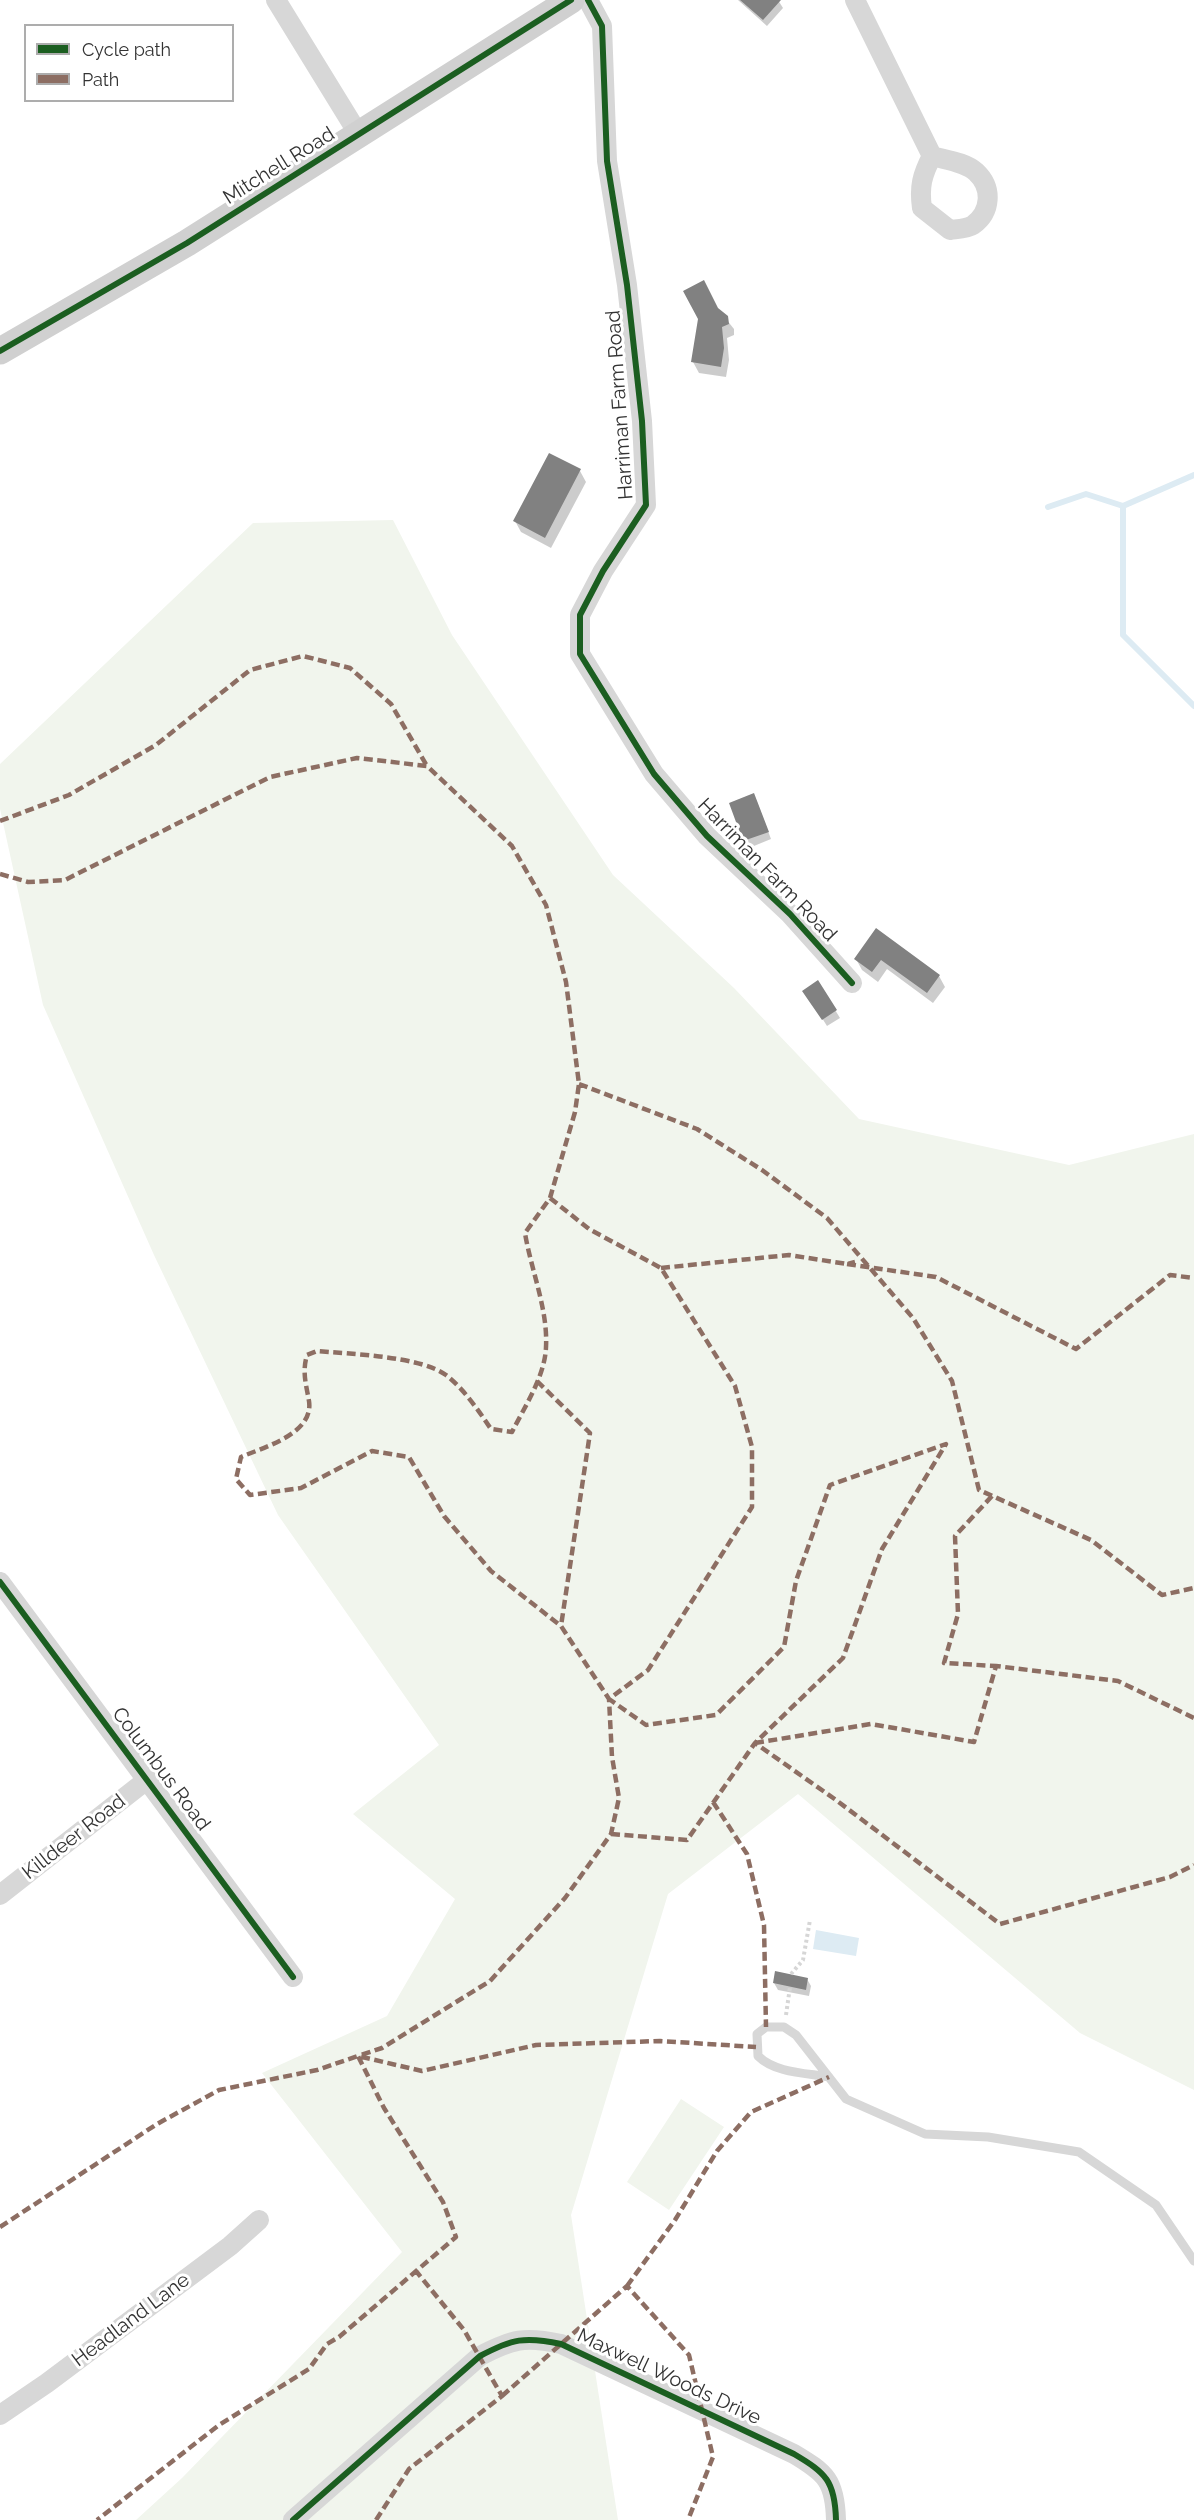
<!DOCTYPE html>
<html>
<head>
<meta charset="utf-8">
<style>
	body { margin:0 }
	#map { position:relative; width:1194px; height:2520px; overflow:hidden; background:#fff; font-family:Raleway,sans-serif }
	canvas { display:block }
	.legend { position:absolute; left:24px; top:24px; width:210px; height:78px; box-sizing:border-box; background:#fff; border:2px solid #adadad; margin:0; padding:8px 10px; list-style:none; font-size:18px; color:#333 }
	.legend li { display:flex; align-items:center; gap:12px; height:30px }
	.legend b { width:30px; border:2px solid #adadad }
</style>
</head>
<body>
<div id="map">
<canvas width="1194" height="2520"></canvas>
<ul class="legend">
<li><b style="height:8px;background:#1b5e20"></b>Cycle path</li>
<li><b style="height:8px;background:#8d6e63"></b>Path</li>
</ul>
</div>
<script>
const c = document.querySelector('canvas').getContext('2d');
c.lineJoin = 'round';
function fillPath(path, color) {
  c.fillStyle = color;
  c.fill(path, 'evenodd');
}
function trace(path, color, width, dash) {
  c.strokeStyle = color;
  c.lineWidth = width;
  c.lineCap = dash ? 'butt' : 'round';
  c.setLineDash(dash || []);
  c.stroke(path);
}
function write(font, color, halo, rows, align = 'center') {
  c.font = font + ' Raleway,sans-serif';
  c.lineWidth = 6;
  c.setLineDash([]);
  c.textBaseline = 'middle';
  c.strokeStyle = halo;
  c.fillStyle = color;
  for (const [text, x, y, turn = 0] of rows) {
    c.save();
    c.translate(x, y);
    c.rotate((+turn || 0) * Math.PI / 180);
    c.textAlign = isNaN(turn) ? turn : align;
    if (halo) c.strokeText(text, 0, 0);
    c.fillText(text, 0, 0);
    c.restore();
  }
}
fillPath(new Path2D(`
	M393,520l59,115 161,240 121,113 125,131 210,46 125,-31v956l-114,-57 -282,-239 -130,100 -97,321 47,305h-482l46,-42 220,-226 -140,-179 125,-57 68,-117 -102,-85 86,-69 -161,-230 -124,-260 -111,-250 -43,-196v-45l253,-241z
	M681,2099l43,28 -55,83 -42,-28z`), '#f1f5ed');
fillPath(new Path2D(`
	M816,1930l43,8 -3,18 -43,-7z`), '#ddebf3');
fillPath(new Path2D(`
	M738,0h40l5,8 -16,18z
	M718,309l16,20v6l-7,3 2,22 -3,17 -27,-4 -6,-11z
	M580,471l6,11 -35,66 -30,-16 -6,-11z
	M757,802l14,37 -22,9 -18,-45z
	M877,930l62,46 6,11 -12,16 -46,-34 -9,13 -16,-12 -6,-11z
	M818,982l22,36 -13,8 -22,-35z
	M807,1979l4,7 -2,10 -31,-6 -4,-7z`), '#0003');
trace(new Path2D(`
	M1194,475l-71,31v129l71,71
	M1048,507l38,-13 37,12`), '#ddebf3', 6);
fillPath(new Path2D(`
	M740,0h41l-18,20z
	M704,280l14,28 10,8 1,8 -7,3 2,21 -3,19 -30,-5 7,-43 -15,-28z
	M549,453l32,16 -36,69 -32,-17z
	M754,793l15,39 -26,9 -14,-38z
	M876,928l64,47 -13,18 -46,-33 -9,12 -18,-13z
	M818,980l19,30 -15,10 -20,-29z
	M775,1971l33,7 -2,12 -33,-7z`), '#818181');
trace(new Path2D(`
	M791,1974l12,-14 7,-40
	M786,2015l4,-28`), '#d6d6d6', 4, [3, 3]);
trace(new Path2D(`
	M829,2077c-23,-4 -54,-4 -71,-21l-1,-22 9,-7h18l12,8 50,64 79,35 63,3 91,15 77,53 38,56`), '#d7d7d7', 9);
trace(new Path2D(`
	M276,0l83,135
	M588,0l14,26 5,135 20,124 15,136 4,84 -43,66 -23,44v39l74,120 53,62 83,78 62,69
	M855,0l77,156
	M932,156c14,4 33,6 44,16 17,16 15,40 -3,53 -6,4 -16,4 -23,5l-28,-22c-3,-21 0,-33 10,-52z
	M0,1582l293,395
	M0,1895l148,-116
	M0,2415l47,-32 183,-137 29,-26
	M293,2520l187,-164c32,-17 45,-20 81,-12l233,110c32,19 41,27 42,66`), '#d7d7d7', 20);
trace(new Path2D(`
	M0,351l187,-108 384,-243`), '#d0d0d0', 27);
trace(new Path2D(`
	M0,821l69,-26 87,-50 94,-75 53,-14 47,12 41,36 36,62
	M0,874l28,8 37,-2 205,-103 87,-19 70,8 85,80 34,59 20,77 13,102 -4,28 -25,86 -25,35c6,37 23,76 21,114 -1,29 -21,59 -34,85l-21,-3c-13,-19 -27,-40 -45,-54 -26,-19 -96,-21 -129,-24l-10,4c-5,17 -1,29 2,46 5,33 -45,46 -68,56l-5,22 14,16 51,-7 71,-37 37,6 35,59 47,55 70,55 48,73 3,58 7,41 -8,36 -46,64 -75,83 -108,67 -24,8 26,52 59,94 13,35 -117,100 -12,7 -18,25 -90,56 -122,95
	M579,1084l118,45 65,41 65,48 86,100 39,63 27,109 112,50 71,55 32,-7
	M550,1198l39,31 72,39 74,118 17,61v60l-104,163 -39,29 37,26 70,-10 68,-68 12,-66 34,-96 116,-41 -64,105 -39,109 -88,85
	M847,1264l89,13 140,72 94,-74 24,3
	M661,1268l128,-13 58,9 8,-2
	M537,1381l53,52 -29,193
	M992,1496l-37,40 3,78 -14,49 52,3
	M755,1743l116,-19 103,18 22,-76 122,15 76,37
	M713,1802l34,52 17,71 2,102
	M611,1834l76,6 68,-97 81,57 164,124 170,-47 24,-12
	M0,2227l157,-103 62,-34 98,-20 41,-14 64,15 114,-26 124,-4 96,6
	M627,2286l48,-66 42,-69 34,-39 78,-35
	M502,2396l125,-110 62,69 24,102 -25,63
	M376,2520l33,-51 93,-73 -38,-66 -48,-59`), '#8d6e63', 4.5, [9, 4.5]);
trace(new Path2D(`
	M588,0l14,26 5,135 20,124 15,136 4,84 -43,66 -23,44v39l74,120 53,62 83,78 62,69
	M0,351l187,-108 384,-243
	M0,1582l293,395
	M293,2520l187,-164c32,-17 45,-20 81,-12l233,110c32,19 41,27 42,66`), '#1b5e20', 6);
write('20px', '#333', '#fff', [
	["Mitchell Road",279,166,-32],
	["Harriman Farm Road",620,405,-94],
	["Harriman Farm Road",767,870,46],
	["Columbus Road",161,1769,53],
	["Killdeer Road",74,1837,-38],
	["Headland Lane",131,2320,-37],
	["Maxwell Woods Drive",669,2377,25]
]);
</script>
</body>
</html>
